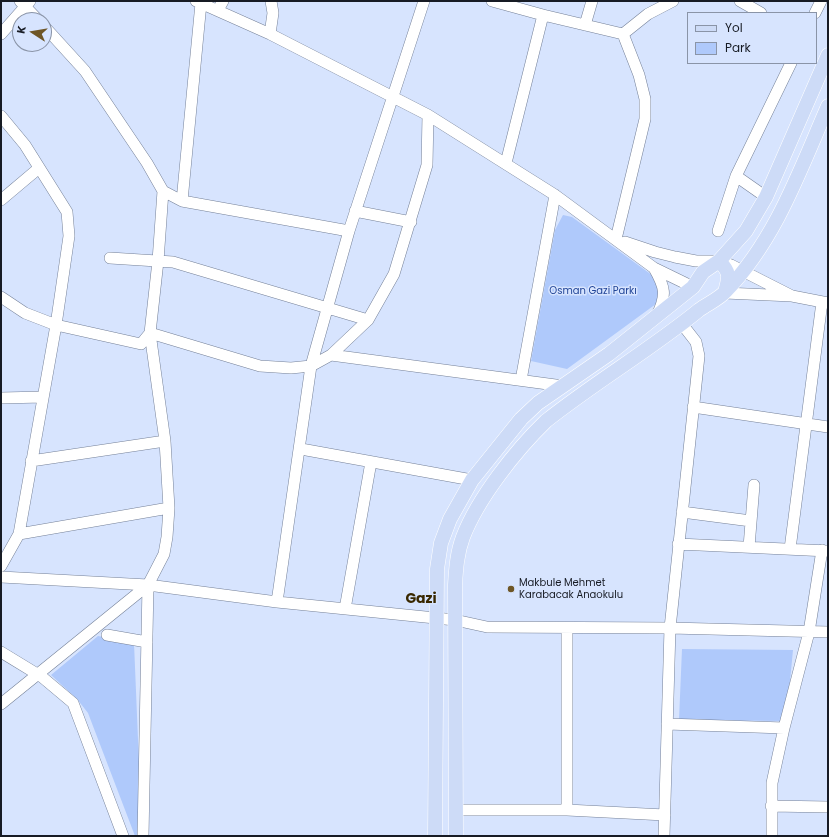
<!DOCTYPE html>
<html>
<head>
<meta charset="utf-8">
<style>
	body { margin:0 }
	#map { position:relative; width:829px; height:837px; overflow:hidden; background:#d7e4fe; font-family:Poppins,sans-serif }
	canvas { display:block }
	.frame { position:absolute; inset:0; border:2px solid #171b24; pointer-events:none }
	.legend { position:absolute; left:687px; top:12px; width:130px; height:52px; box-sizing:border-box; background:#d7e4fe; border:1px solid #8a94a7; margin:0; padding:5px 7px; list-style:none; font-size:12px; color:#171b24 }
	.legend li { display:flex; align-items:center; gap:8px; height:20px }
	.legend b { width:20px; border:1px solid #8a94a7 }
	.north { position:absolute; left:12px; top:12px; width:40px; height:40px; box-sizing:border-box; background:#d7e4fe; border:1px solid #8a94a7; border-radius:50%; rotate:282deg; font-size:11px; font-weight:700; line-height:16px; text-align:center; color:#171b24 }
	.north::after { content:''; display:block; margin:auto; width:14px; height:18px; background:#6e5626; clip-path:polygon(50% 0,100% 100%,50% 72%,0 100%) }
</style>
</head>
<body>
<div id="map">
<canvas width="829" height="837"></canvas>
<div class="frame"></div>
<ul class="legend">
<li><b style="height:5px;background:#cddbf7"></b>Yol</li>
<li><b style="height:11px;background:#afc9fb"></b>Park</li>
</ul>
<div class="north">K</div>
</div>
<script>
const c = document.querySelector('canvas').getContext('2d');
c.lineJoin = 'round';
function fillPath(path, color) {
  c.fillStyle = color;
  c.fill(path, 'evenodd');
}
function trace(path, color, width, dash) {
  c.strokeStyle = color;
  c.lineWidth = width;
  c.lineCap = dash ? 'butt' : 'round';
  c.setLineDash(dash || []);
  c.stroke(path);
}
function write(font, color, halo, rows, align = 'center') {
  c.font = font + ' Poppins,sans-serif';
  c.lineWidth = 3;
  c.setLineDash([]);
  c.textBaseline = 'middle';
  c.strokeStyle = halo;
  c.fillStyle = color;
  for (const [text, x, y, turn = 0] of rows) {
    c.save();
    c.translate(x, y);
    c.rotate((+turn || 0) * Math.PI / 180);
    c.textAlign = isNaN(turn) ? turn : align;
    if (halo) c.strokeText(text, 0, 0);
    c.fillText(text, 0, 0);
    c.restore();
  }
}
fillPath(new Path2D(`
	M563,215l9,2 84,61 4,23 -93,68 -36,-8 24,-131z
	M98,636l36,7 8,193h-7l-47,-123 -11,-14 -26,-24z
	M682,649l111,1 -5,52 -6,19 -103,-1z`), '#afc9fb');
const minor = new Path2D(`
	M20,1l18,19
	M196,1l74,33 158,81 127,80 99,73 39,19
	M492,1l51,14 80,19
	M740,1l21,12
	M218,10l5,-9
	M815,13l6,-12
	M585,25l7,-24
	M1,34l29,-33
	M270,34l3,-21 -2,-12
	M1,116l24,29 42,67 2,24 -13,89 -37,209 -18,32
	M506,163l37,-148
	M736,176l30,21
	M163,191l19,10 167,30
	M1,200l38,-32
	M182,201l19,-198
	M355,211l56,11
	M718,231l18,-55 55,-113
	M616,239l29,-120v-20l-6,-24 -16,-41 25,-20 25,-13
	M625,242l30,10 20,5 21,4h23l12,4 61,31
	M110,258l63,4 195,58
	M654,268c11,19 13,27 3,47
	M725,293l67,3 36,7
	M1,297l24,16 31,12 85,19 9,-11
	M150,333l110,33 31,2 20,-2 20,-11 37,-35 26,-46 33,-109 1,-50
	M331,355l232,31
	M521,380l34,-185
	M1,398l42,-1
	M693,407l135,20
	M301,449l171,31
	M31,461l134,-20
	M682,512l69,9
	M19,534l150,-26
	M678,544l150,7
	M749,547l5,-62
	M790,549l32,-247
	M1,577l147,8 129,17 178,18 32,7 183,1 158,4
	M277,602l34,-236 38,-135 75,-230
	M345,609l26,-147
	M567,628v182
	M107,635l40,7
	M1,652l41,25 31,26 50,133
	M1,704l147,-119 16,-31 3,-17 2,-29 -4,-67 -15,-108 8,-72 5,-70 -16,-28 -62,-92 -41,-45
	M667,724l117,4
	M771,806l57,1
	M456,810h111l98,5
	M143,836l5,-251
	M664,836l6,-208 29,-272 -3,-14 -14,-18
	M772,836v-53l12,-55 25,-96 13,-82`);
const major = new Path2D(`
	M719,261c12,12 10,16 6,31
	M435,836l2,-267 4,-26 9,-24 22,-39 49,-61 17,-16 71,-49 84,-67 10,-15 16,-11 27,-30 20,-34 62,-142
	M456,836l-1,-251c1,-16 2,-32 8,-48 15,-39 53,-87 83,-116 49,-39 104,-71 153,-111 8,-6 20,-11 27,-19 50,-52 74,-121 102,-185`);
trace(minor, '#758198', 12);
trace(major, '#fff', 15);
trace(minor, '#fff', 11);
trace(major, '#cddbf7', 14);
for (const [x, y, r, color] of [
	[511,589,4,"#6e5626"]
]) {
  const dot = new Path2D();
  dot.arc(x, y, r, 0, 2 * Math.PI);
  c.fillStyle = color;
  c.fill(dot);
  trace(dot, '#d7e4fe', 1.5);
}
write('10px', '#204497', '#d7e4fe', [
	["Osman Gazi Parkı",593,291]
]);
write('10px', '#171b24', '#d7e4fe', [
	["Makbule Mehmet",519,583],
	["Karabacak Anaokulu",519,595]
], 'left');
write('bold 14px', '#392800', '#d7e4fe', [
	["Gazi",421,599]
]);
</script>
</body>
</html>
